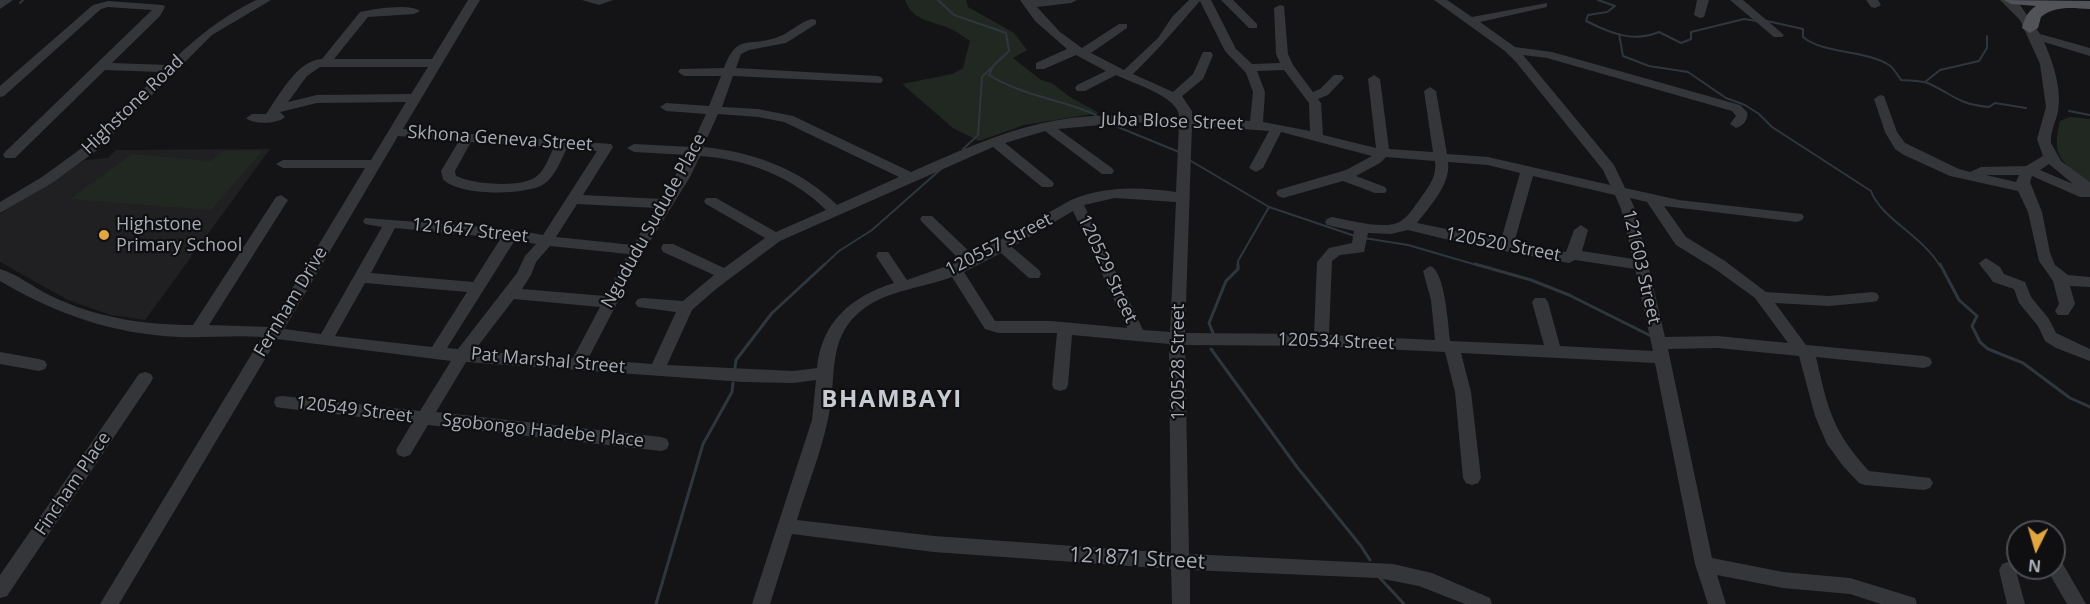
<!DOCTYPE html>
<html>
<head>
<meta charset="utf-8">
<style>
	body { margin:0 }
	#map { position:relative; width:2090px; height:604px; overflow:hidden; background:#141416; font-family:"Open Sans",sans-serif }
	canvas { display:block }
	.north { position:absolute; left:2006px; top:520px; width:60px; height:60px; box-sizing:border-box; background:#0f0f11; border:2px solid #4c4e53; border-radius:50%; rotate:185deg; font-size:16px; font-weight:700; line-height:24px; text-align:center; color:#a7acb5 }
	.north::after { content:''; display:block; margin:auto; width:21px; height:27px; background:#e1a641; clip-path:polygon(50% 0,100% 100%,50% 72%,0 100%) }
</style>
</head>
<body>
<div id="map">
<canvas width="2090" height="604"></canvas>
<div class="north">N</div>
</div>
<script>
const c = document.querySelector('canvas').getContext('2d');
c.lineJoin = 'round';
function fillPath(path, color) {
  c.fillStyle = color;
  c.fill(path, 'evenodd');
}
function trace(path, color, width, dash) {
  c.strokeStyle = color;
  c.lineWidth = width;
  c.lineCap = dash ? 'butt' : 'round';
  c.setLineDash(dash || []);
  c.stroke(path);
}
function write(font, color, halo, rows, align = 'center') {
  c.font = font + ' "Open Sans",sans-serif';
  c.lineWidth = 4.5;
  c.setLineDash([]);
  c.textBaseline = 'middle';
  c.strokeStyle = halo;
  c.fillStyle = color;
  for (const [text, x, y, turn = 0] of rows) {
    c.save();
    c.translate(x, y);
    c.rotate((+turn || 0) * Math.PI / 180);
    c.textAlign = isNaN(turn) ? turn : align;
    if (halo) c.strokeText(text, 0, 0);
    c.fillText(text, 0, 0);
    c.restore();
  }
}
fillPath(new Path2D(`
	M270,149l-125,171 -34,-5 -43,-15 -68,-38v-48l85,-54 23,-2 8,-8z`), '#202022');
fillPath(new Path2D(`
	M905,0h61l2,7 46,26 13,17 -14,8 28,22 11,3 18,14 29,16 -75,12 -45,16 -26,-13 -51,-44 50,-10 11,-6 7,-27c-5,-3 -11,-8 -17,-11 -17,-9 -41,-8 -48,-30z
	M2070,117l20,2v63c-29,-19 -39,-26 -30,-61z
	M223,151h39l-51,59 -141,-11 62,-45 79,7z`), '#212821');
trace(new Path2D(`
	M938,0l16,15 52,18 3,18 -16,15 -4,9c33,21 72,24 107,40
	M1598,0l17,6 -8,6 -19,3 -2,6c24,12 47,22 73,11l22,11 10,-4v-7l53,-13 13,2
	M20,3l3,-3
	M1767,21l36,8v8c20,17 63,13 86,28 5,3 9,11 12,15 9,1 21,0 29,4 25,12 28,20 59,23l6,-4 31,5
	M1619,34l4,22 26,10 39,6 38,26 19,7 14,9 13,13 99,64c10,28 51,44 69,75
	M1925,82l15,-12 39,-9 8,-13v-12
	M2069,111l21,4
	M1113,125l66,27
	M963,149l15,-14 4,-58 9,-9
	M1191,161l78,46 86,29
	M1364,238l44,7 72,21
	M823,266l16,-15 33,-21 69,-61
	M1238,266v-5l31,-54`), '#2e373d', 2);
trace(new Path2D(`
	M1475,264l56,16 38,15 82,41
	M1940,264l19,36 18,16 -5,10 8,16 8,7 35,14 47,35 20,9
	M1213,333l-4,-10 17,-42 12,-12v-5
	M1211,349l86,118 64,79 9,14
	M735,368l1,-8 36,-47 53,-49
	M1379,577l25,27
	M656,604l47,-160 29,-52 1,-9`), '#2e373d', 3);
fillPath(new Path2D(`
	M0,0h13l-13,9z
	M256,0h15l-59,35 -116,116 -44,32 -52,30v-11l42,-25 44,-32 75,-73 -56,-2 -90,88h-10l-2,-3 2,-3 147,-142 -44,-3 -7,2 -97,87 -4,1v-11l93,-81 15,-4 55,4 2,2 -5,9 -48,47 56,2c30,-29 51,-46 88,-65z
	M468,0h12l-77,129 208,15 2,3 -30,48 79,4 25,-44 -53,-3 -7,-4 7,-4 57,3 15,-33 -40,-3 -6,-4 6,-4 43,3 12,-30h-37l-6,-4 2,-3 44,-1c14,-36 24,-20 54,-31 12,-4 21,-15 34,-18l4,1v4l-30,19 -37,7 -8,4 -5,14 141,8 4,1 2,3 -2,3 -148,-7 -11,31 36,2 35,7 118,56c44,-19 86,-39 132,-49 44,-10 91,-9 136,-6 1,-20 -47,-34 -63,-42l-31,16h-8l-2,-3 2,-3 29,-14 -30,-16 -32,14h-8v-6l31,-14 -32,-28 -15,-21h57l-6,3 -34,4 23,25 22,16 37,-24h8v4l-36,25 33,17 34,-32 14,-21 17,-17h22l25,49 16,15 28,-1 -4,-9 -2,-46 6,-3 4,1 4,48 5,11 20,27 7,-3 14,-14h8l2,3 -16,17 -10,4 3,4 2,32 53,13 -8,-69 6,-4 6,4 9,70 44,3 -9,-61 6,-4 6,4 11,63 41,3 122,28 -7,-15 -87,-108 -11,-11 -71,-51h13l25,17 75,-14v4l-67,15 35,25 37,5 188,53 7,7c2,7 -4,14 -11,16l-6,-4 6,-8 -4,-5 -185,-53 -24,-3 91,110 11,23 54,12 123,14 2,3 -2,3 -5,2 -133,-16 22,31 39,24 41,31 63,4 43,-4 5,1 2,4 -2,4 -5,1 -43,4 -54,-3 31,42 118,11 6,2 2,4 -2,4 -6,2 -108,-11c12,52 16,74 53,114l61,7 3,5 -3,5 -6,2 -59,-5 -6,-2 -16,-17 -16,-22 -12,-28 -16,-60 -81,-8 -50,1 44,209 71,14 67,6 65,20 2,6h-36l-31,-10 -67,-6 -66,-13 9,29h-18l-13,-40 -40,-201 -194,-10 10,39 10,86 -3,5 -6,2 -6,-2 -3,-5 -8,-86 -10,-40 -124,-6 -136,-1 4,209 204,10 39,9 58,25 2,6h-27l-46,-18 -41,-8 -188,-8v34h-18l-1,-35 -237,-17 -142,-18 -22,70h-18l60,-184 4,-40 -23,3 -49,-1 -278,-20 -30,50 225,25 6,2 2,5 -2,5 -6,2 -233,-26 -18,30 -6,2 -6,-2 -2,-5 16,-27 -130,-15 -6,-1 -2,-5 2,-5 6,-1 138,15 31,-50 -174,-22 -158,265h-19l162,-267c-28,-2 -56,1 -83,0 -66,-3 -123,-23 -179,-56v-12c17,5 33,18 49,26 45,22 93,30 144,30l83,-128 5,-2 7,5 -79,125 60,2 96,-159h-82l-7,-4 7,-4h88l35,-58 -89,1 -37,9 5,5c-7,7 -32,8 -39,1l6,-4h14c13,-18 31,-54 56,-55l38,-47c13,-3 50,-9 60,-1l-6,3 -46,3 -34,42h98zM1200,1l25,50 21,22 7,19 -3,29 -58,-4v-6l-10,-15 21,-17 10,-24 -2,-3h-8l-10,22 -20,18 -40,-18c24,-23 45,-48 67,-73zM320,67h108l-17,27 -94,1 -29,7 19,-26zM1284,70l25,33 1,28 -47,-9 2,-30 -8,-21zM718,114l40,3 26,5 115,55 -62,28c-36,-36 -84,-53 -134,-58zM1132,122l47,3 -3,67c-37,-5 -70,-6 -105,8l-98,55 -41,-39h-10l-2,3 2,3 39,39 -54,19 -19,-28h-10l-2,4 18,27c-42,13 -73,39 -77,85l-24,3 -126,-6 25,-55 24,-21 64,-48 213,-94 49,40h10l2,-3 -2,-3 -47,-38 40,-12 57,43h10l2,-3 -2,-3 -54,-39zM1192,125l77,6 -20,37 7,4 7,-4 18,-36 91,24 -26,14 -68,20 -2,3 2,3 5,2 60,-17 32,12h10l2,-3 -2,-3 -29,-11 24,-13 6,-6 49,4c2,14 -5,24 -13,35 -6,8 -12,19 -21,25 -14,10 -52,-1 -69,-4l-5,2 -2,3 2,3 27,6 -2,12 -23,5 -12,14 -3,72 -129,-1zM398,136l61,5 -18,30 2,8c14,17 83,17 101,5 11,-7 17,-24 23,-36l30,3 -54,84 -32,-6 -146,-11 -2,3 2,3 17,3 -61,107 -37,-5zM471,142l83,5c-5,10 -9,23 -17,29 -16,13 -64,8 -81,0l-1,-5zM700,156c46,3 92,20 126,54l-50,22 -60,-34h-10l-2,3 2,3 59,34 -41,30 -51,-24h-10l-2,4 2,4 51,23 -31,26 -40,-3 -5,1 -3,4 3,4 38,5 -24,52 -64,-5 56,-108 46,-74zM1448,162l40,3 32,8 -19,67 -84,-17c13,-17 34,-39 31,-61zM1533,176l82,19 6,14 12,50 -51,-8 6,-21 -7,-5 -7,5 -8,22 -52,-9zM1115,198l61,4 -6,130 -27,-2 -59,-125zM1630,198l17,4 29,43 39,24 40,29 33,45 -70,-7 -53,1 -30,-128zM577,204l79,4 -23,37 -77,-8zM1073,211l54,117 -76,-7h-56l-31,-49 37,-19 28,25h10l2,-4 -2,-4 -27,-23zM395,228l106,10 -28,44 -102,-9zM1408,230l53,13 108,20 6,-3 60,9 18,82 -93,-5 -12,-44 -3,-4h-10l-3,4 12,43 -94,-4c-2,-16 -5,-71 -20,-75l-7,5 8,29 4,40 -106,-5 3,-74 8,-6 24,-3 4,-19 23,1zM515,240l21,4 -11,12 -8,17 -59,76 -11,-1zM550,246l78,8 -23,42 -83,-7 9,-14 5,-13zM952,277l33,52 13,4h59l-5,52 2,4 6,2 6,-2 2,-4 4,-50 97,9 2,209 -237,-17 -137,-16c10,-33 24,-67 31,-101 10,-40 -3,-80 34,-109 25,-20 61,-22 90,-33zM365,283l102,9 -35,55 -97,-11zM514,299l86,8 -27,51 -99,-7z
	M582,0h31l-14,5z
	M1221,0h12l24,24v4h-8z
	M1697,0h12l-5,17 -4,1 -6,-3z
	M1730,0h13l41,35 -2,2h-8z
	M1866,0h12l3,5 -6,3 -4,-1z
	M2000,0h13l7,5 20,29 50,14v8l-46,-14c9,20 18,47 14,69 -2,11 -8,20 -7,32l10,18 29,21v15h-10l-48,-21 -2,6 12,30 8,41 5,12 13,10 22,2v10l-20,-1 5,18 -7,11h-10l-3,-4 4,-7 -6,-23 -14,-20 -11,-49 -10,-21 -68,-15 -46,-21 -9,-6 -10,-17 -11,-33 6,-4 4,1 13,36 8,11 54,26 11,3 11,-5 45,-1 17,-10 -6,-17 9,-32 -6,-43 -20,-44zM2049,164l24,20 -33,-14zM1986,175h33l-3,7z
	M1986,258l14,9 4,7 21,8 6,15 18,22 7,14 34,16v12l-34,-13 -11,-7 -7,-15 -19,-23 -5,-14 -21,-7c-4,-7 -10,-12 -14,-19z
	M0,352l39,7 6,2 2,4 -2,4 -6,2 -39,-7z
	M145,372l6,2 2,4 -2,4 -144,214 -7,2v-23l139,-201z
	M2054,557l6,2 26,45h-19l-21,-36h8z
	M2008,562l6,2 11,40h-18l-8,-34 3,-6z`), '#35363a');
fillPath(new Path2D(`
	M2004,0l86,1v8c-17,-1 -35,-4 -49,8l-3,11 -8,5 -8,-5c2,-9 6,-17 14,-22l-25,-2z`), '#525359');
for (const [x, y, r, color] of [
	[104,235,6,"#e1a641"]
]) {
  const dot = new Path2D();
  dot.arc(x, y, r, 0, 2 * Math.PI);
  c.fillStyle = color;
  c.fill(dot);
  trace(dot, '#0f0f11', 2);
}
write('18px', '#a7acb5', '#0f0f11', [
	["Highstone Road",133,105,-44],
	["Juba Blose Street",1172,122,2],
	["Skhona Geneva Street",500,139,4],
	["Ngududu Sudude Place",654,221,-61],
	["121647 Street",470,231,6],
	["120557 Street",999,245,-27],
	["120520 Street",1503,245,11],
	["121603 Street",1641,267,77],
	["120529 Street",1107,269,65],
	["Fernham Drive",291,302,-59],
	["120534 Street",1336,342,2],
	["Pat Marshal Street",548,361,5],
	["120528 Street",1179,362,-90],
	["120549 Street",354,410,7],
	["Sgobongo Hadebe Place",543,431,6],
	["Fincham Place",73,484,-56]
]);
write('18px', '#a7acb5', '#0f0f11', [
	["Highstone",116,225],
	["Primary School",116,246]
], 'left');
write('21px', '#a7acb5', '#0f0f11', [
	["121871 Street",1137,559,3]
]);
c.letterSpacing = '1.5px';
write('bold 24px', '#c8cad1', '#0f0f11', [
	["BHAMBAYI",892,400]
]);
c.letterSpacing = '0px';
</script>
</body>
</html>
